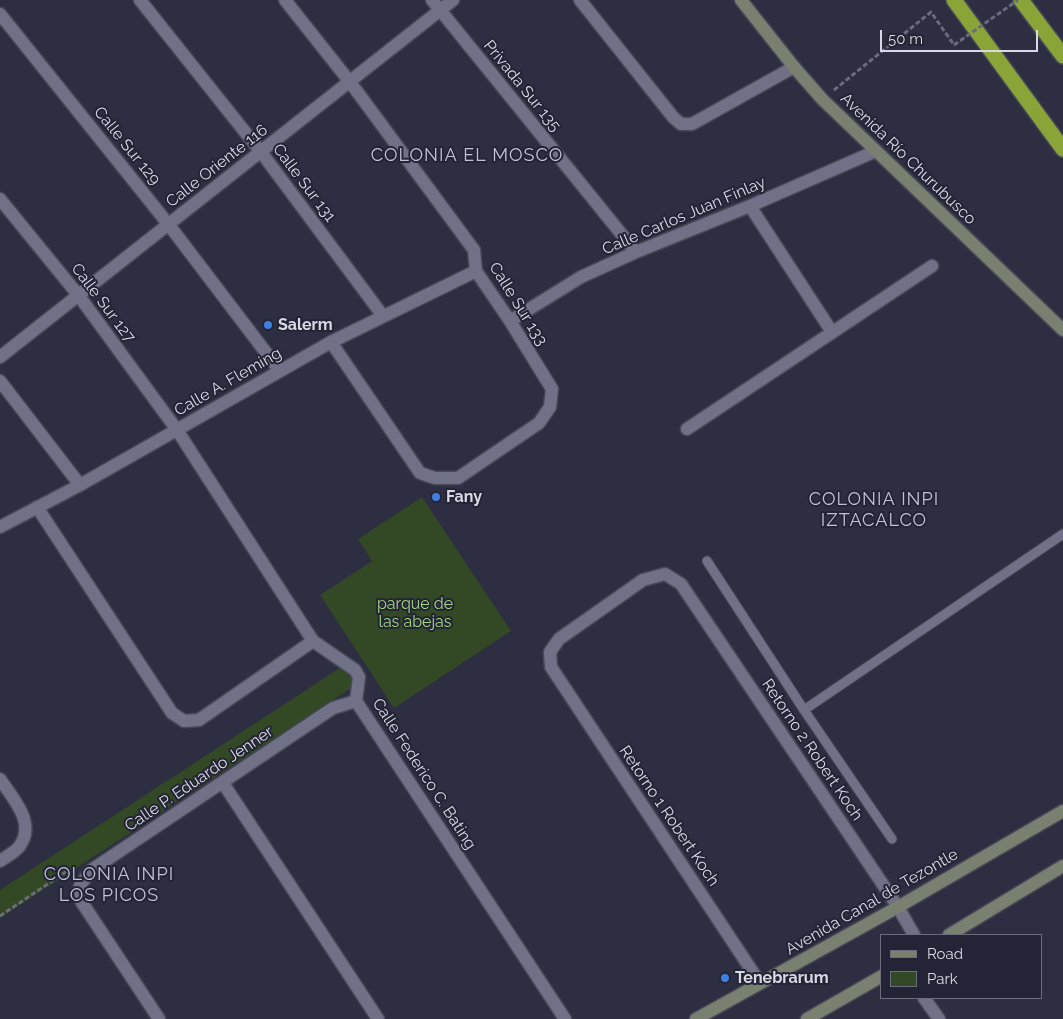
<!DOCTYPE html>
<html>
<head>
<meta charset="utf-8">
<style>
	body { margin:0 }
	#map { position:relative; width:1063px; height:1019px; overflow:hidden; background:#2d2e41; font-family:Raleway,sans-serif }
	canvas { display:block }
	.legend { position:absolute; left:880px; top:934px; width:162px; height:65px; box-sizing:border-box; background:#232436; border:1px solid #6b6c7c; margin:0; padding:6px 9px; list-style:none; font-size:15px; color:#d8d9e5 }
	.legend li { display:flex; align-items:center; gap:10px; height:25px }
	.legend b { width:25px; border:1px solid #6b6c7c }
	.scale { position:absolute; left:880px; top:30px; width:158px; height:22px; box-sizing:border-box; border:2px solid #d8d9e5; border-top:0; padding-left:6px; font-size:15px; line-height:18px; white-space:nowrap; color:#d8d9e5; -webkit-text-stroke:4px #232436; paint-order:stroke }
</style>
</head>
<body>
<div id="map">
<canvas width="1063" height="1019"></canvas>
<ul class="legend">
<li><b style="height:6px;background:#78806f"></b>Road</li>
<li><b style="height:14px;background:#334825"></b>Park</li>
</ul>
<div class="scale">50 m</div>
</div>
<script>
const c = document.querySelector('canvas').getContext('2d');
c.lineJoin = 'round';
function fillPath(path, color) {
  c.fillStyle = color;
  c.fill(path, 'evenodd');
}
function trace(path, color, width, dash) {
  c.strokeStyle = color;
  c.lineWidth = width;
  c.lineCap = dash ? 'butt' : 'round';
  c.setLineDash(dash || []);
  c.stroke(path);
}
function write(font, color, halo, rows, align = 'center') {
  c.font = font + ' Raleway,sans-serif';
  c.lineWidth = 4;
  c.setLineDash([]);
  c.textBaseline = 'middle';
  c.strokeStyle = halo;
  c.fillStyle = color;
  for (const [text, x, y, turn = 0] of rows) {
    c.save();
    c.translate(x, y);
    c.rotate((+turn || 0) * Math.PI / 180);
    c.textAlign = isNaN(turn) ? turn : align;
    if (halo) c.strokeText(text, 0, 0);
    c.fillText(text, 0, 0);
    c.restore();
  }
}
fillPath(new Path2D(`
	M422,497l89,134 -117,77 -74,-113 52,-34 -14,-22z
	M349,662l10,21 -359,235v-28z`), '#334825');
const lane = new Path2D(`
	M707,561l97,149 259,-176
	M804,710l88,129`);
const street = new Path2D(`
	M140,0l121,152 122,164
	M285,0l65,82 124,168 2,21 34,50 42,68 -2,18 -11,16 -81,55h-23l-15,-5 -89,-131
	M432,0l204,252
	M580,0l93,117 8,7h11l102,-57
	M0,14l169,211 111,146
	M0,199l79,97 98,134 136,211 42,29 4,7 -3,24 209,318
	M750,206l82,126
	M510,321l71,-44 55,-25 114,-46 126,-55
	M0,357l453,-357
	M0,381l80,104
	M687,429l245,-163
	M37,507l135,206 12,8 15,-1 114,-79
	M0,527l80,-42 251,-143 145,-71
	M0,779c13,20 37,44 19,68 -4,5 -13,10 -19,14
	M223,783l155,236
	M760,983l-209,-316 -1,-15 9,-13 84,-59 22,-6 16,10 217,323 16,28
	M924,998l15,21
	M159,1019l-78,-118 -1,-15 10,-15 243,-163 23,-7`);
const secondary = new Path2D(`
	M741,0l53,67 28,32 241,231
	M949,935l114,-69
	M696,1019l202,-112 165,-96
	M807,1019l75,-43`);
const highway = new Path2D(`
	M954,0l109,149
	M1021,0l42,56`);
trace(lane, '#484958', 11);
trace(street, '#484958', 15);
trace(secondary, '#484958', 15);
trace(highway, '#484958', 18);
trace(new Path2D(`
	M834,90l97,-78 23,33
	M0,916l70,-47`), '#6a6b7b', 3, [5, 2.5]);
trace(lane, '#707187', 9);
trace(street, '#707187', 12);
trace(secondary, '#78806f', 12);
trace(highway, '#8ba438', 15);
trace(new Path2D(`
	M954,45l64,-45`), '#6a6b7b', 3, [5, 2.5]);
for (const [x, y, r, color] of [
	[268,325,5,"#3f7fe0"],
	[436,497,5,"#3f7fe0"],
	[725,978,5,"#3f7fe0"]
]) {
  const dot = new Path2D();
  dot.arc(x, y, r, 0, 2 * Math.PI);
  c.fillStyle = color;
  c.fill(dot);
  trace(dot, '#232436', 2);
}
write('16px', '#d8d9e5', '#232436', [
	["Privada Sur 135",522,86,51],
	["Calle Sur 129",127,146,51],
	["Avenida Río Churubusco",908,159,44],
	["Calle Oriente 116",217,166,-38],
	["Calle Sur 131",304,183,53],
	["Calle Carlos Juan Finlay",684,216,-23],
	["Calle Sur 127",103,303,53],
	["Calle Sur 133",518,304,58],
	["Calle A. Fleming",228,382,-30],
	["Retorno 2 Robert Koch",812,750,56],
	["Calle Federico C. Bating",424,774,57],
	["Calle P. Eduardo Jenner",199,779,-34],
	["Retorno 1 Robert Koch",669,816,56],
	["Avenida Canal de Tezontle",872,902,-30]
]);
write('bold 16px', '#d8d9e5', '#232436', [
	["Salerm",278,325],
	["Fany",446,497],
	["Tenebrarum",735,978]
], 'left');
write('16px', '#a2d681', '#232436', [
	["parque de",415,604],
	["las abejas",415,622]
]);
c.letterSpacing = '1px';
write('18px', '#c1c2da', '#232436', [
	["COLONIA EL MOSCO",467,156],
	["COLONIA INPI",874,500],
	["IZTACALCO",874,521],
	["COLONIA INPI",109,875],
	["LOS PICOS",109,896]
]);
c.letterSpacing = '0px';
</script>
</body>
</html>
